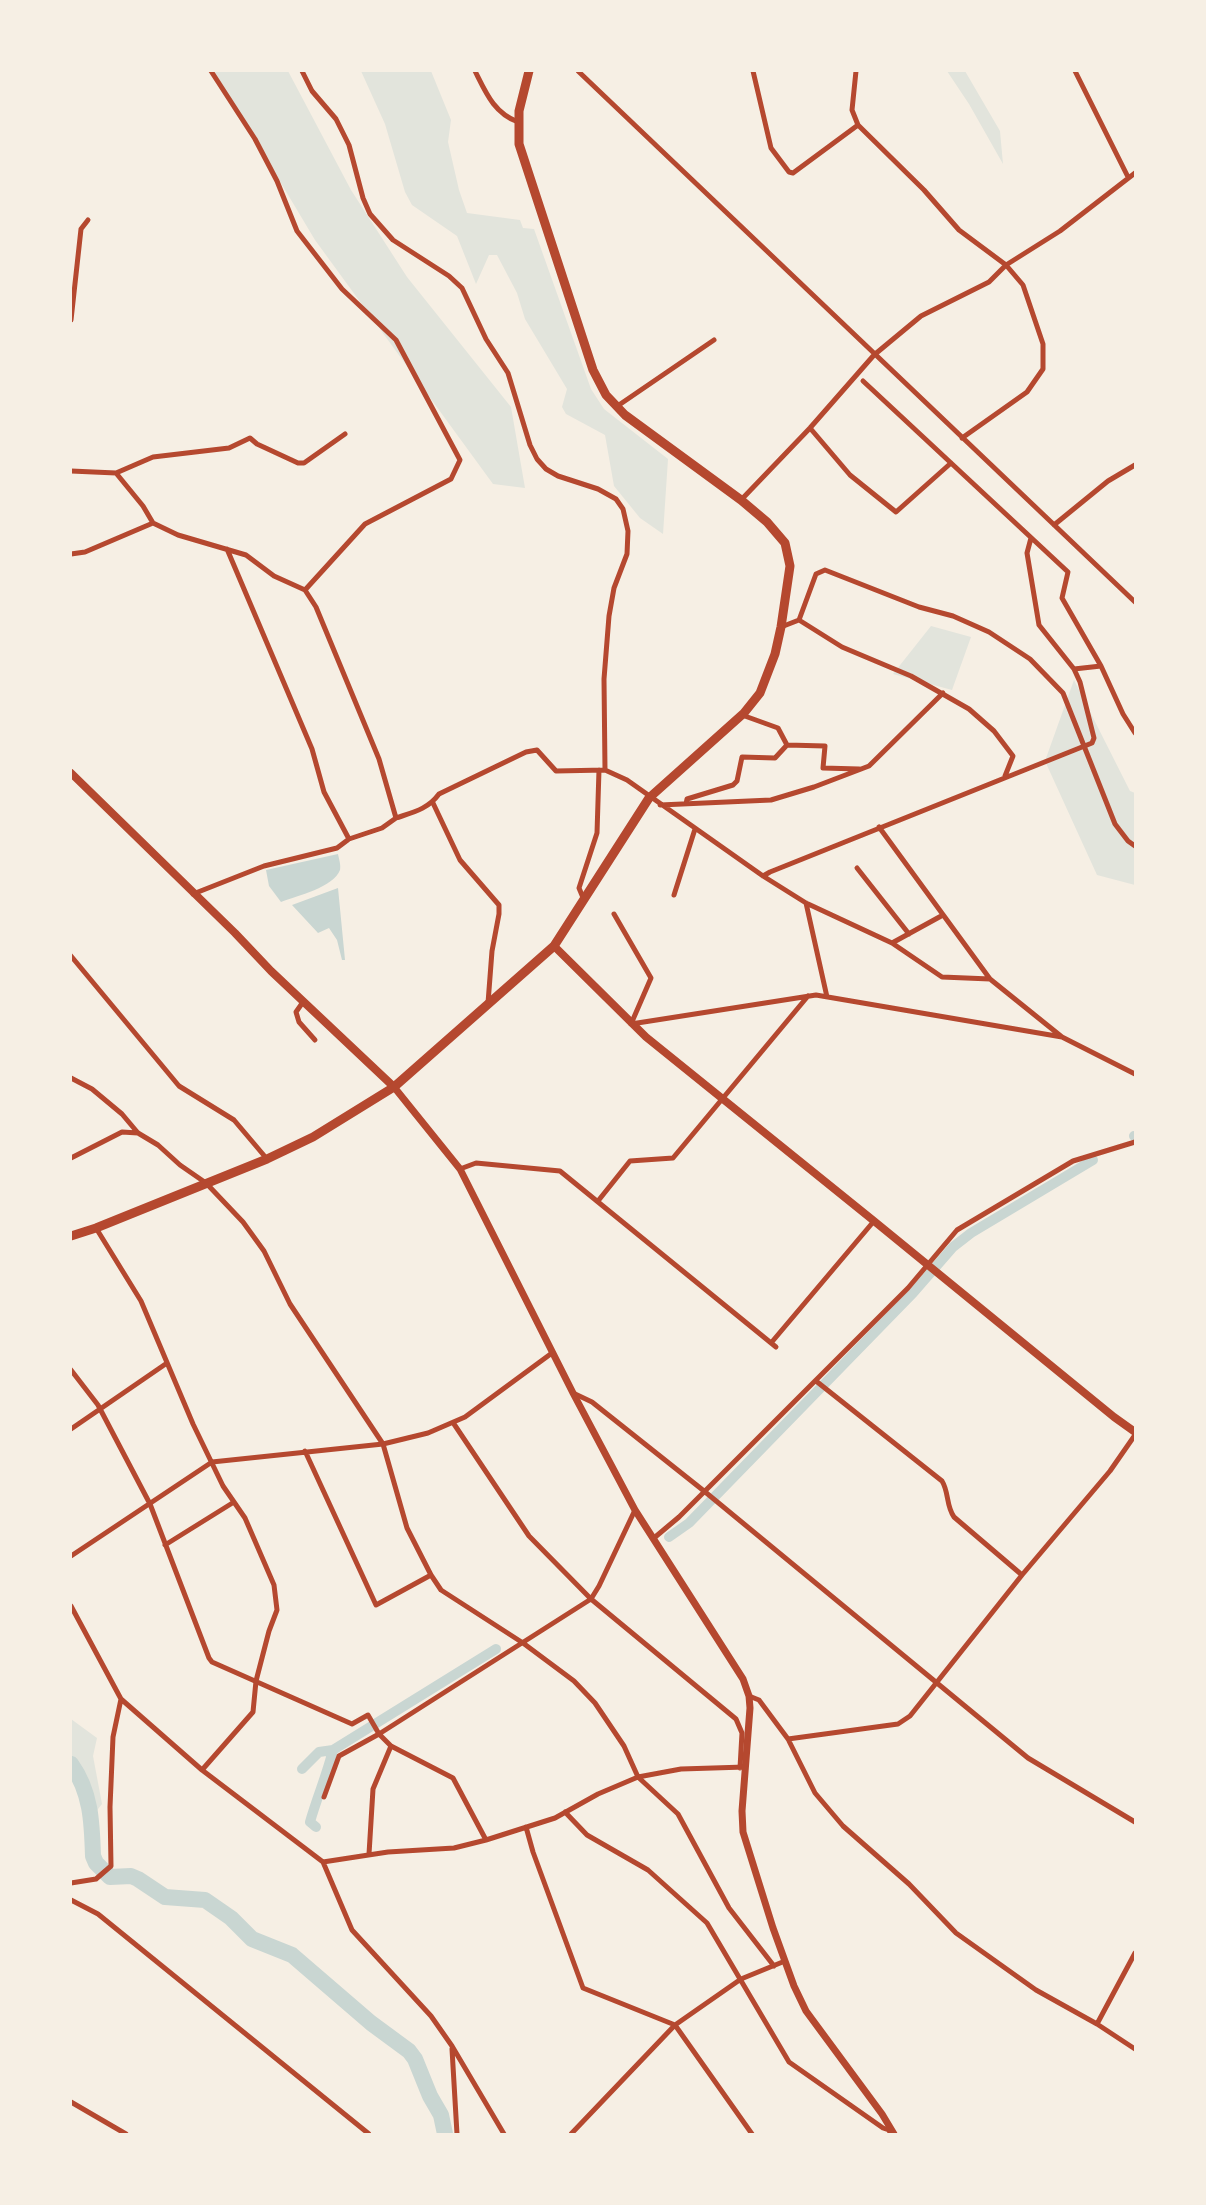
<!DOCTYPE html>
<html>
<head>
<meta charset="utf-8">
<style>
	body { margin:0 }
	#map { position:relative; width:1206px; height:2205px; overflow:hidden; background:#f6efe4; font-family:Karla,sans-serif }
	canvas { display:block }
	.frame { position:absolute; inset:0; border:72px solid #f6efe4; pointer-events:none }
</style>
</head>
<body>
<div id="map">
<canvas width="1206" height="2205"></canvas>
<div class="frame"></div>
</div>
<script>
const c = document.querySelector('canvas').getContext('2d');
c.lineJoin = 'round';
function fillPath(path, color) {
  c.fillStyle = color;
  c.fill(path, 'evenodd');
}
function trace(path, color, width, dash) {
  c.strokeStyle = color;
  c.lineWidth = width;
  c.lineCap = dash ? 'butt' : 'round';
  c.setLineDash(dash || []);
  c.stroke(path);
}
fillPath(new Path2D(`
	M214,71h74l63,119 56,87 104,130 14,81 -32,-4 -178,-244z
	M361,71h70l20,49 -3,22 11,48 8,23 53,7 3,8 11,1 57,160 13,20 64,50 -5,75 -23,-16 -26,-32 -9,-51 -39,-21 -4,-7 5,-18 -42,-70 -8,-26 -20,-38h-8l-13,29 -19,-48 -45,-31 -7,-13 -20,-68z
	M947,71h18l35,60 3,33 -34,-60z
	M931,626l40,11 -19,53 -59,-16z
	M1074,680l56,111 5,2v92l-38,-10 -52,-114z
	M71,1719l26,19 -4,18 9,48 -8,10 -9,-32 -14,-21z`), '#e2e4dc');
fillPath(new Path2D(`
	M338,854c1,5 3,11 2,16 -6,17 -43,26 -59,32l-12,-16 -3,-16z
	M338,888l7,72h-3l-5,-20 -8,-12 -11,5 -26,-28z`), '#c9d6d2');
trace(new Path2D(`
	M1134,1136h1
	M669,1537l20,-14 224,-230 40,-46 18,-14 122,-73
	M302,1769l17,-17 14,-2 163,-101
	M316,1827l-6,-5c7,-25 17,-47 23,-72`), '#c9d6d2', 10);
trace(new Path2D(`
	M71,1764c20,28 21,58 22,92l3,7 14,14 21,-1 7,3 27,18 40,3 26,18 21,21 40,16 79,68 38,28 6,8 15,37 11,19 4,19`), '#c9d6d2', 16);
trace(new Path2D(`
	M211,71l44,68 22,42 20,50 45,58 54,51 64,120 -9,19 -86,45 -60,66
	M302,71l10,20 24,28 13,26 14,53 7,16 23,26 56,36 13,12 24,51 22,34 22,72 7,14 9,10 12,7 40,13 18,10 7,10 5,22 -1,23 -13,34 -5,28 -5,63 1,91 22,10 136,96 43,27 86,40 50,34 48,2 72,58
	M475,71c11,22 19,42 43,51
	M578,71l557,531
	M753,71l18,77 18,24 4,1 65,-48
	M856,71l-4,39 6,15 66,65 35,40 47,35 17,20 20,59v25l-16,23 -65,46
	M1075,71l53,106
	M71,320l10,-91 7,-9
	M863,381l205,191 -6,26 39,68
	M616,407l98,-67
	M810,428l40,47 46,37 55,-49
	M71,471l45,2 27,33 10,17
	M116,473l37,-16 76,-9 21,-10 7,6 41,19h6l41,-29
	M741,500l69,-72 64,-73 47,-39 68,-34 17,-17 54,-34 75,-58
	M1054,525l54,-44 27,-16
	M1031,538l-4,15 12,72 35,44
	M227,549l85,200 12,43 25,47
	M71,554l14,-2 68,-29 25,12 68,20 28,21 31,14 11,17 63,152 17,59 -14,10 -33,11 -12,9 -73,18 -71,28
	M799,620l17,-46 9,-4 94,37 34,9 36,16 41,27 33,34 52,131 13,17 7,5
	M781,627l18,-7 43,27 69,29 58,33 25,22 19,25 -8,20
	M742,715l36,13 9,17 38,1 -2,22 36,1
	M433,803l27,57 39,45v9l-7,37 -4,52
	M686,804l1,-5 46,-14 4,-4 5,-24 33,1 12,-13
	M660,805l111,-5 43,-13 55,-21 74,-73
	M396,818c18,-6 32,-9 43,-24l87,-42 11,-2 19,21 49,-1
	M879,827l111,152
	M857,868l52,66
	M763,876l7,-4 322,-129 2,-5 -14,-56 -6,-13 27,-3 22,48 12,19
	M674,895l21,-66
	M584,900l-5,-12 18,-55 2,-63
	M806,903l21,94
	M614,914l37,64 -20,46 185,-29 246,42 73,37
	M892,943l51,-28
	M71,956l108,130 55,34 33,39
	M303,1002l-7,10 3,10 16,18
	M71,1078l21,11 30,25 16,19 20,12 22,20 26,18 37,39 21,29 26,53 93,140 24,84 24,47 10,15 82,53 51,38 21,22 29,43 14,31 40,37 51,94 45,58
	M71,1158l51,-26 16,1
	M460,1169l16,-6 84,8 216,176
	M598,1201l32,-40 43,-3 135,-162
	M96,1228l45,73 52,123 30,62 22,32 29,67 3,25 -8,21 -13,50 -3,31 -51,58
	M771,1343l103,-122
	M71,1370l27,35 52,99 59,154 3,4 140,62 16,-9 11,19 12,12 62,32 33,62 69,-22 43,-24 40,-17 43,-8 64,-2
	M816,1381l126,100c7,11 4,25 12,36l68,58
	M573,1393l19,9 112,89 324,267 107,64
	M454,1424l75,112 62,63 145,120 6,14 -2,35
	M71,1429l96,-66
	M305,1451l71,154 55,-30
	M654,1538l25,-21 229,-229 49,-58 116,-69 62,-19
	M165,1545l69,-43
	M71,1556l141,-94 171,-18 45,-11 37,-16 87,-64
	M71,1606l50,93 81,71 121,92 29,68 79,86 21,30 52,88
	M749,1696l10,4 29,39 27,54 28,33 66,58 47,49 80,57 61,34 38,25
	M788,1739l110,-15 12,-8 112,-141 88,-104 25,-36
	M324,1797l15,-41 40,-22 212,-135 8,-13 36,-76
	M565,1812l22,23 61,35 59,53 82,139 94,66 9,3 -3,3
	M526,1827l7,25 50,136 92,37 77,109
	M369,1854l4,-65 18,-43
	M323,1862l65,-10 66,-4 32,-8
	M71,1883l25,-4 15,-13 -1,-59 3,-70 8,-38
	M71,1900l27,14 271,220
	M1097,2024l38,-71
	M452,2049l5,85
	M71,2102l55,32
	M571,2134l104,-109 66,-46 44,-18`), '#b5482f', 5);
trace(new Path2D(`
	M394,1087l66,82 113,224 62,117 108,169 6,17 1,12 -8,103 1,21 30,96 21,58 12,25 76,103 12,20`), '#b5482f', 7);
trace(new Path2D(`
	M71,773l164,160 36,38 123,116
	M554,946l92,91 228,184 240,196 21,15`), '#b5482f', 8);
trace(new Path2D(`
	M71,1236l25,-8 171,-69 46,-22 81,-50 160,-141 95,-148 95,-85 16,-20 15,-39 6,-27 9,-61 -5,-23 -18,-21 -26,-22 -116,-85 -19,-20 -13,-25 -74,-226v-33l10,-40`), '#b5482f', 9);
</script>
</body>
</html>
